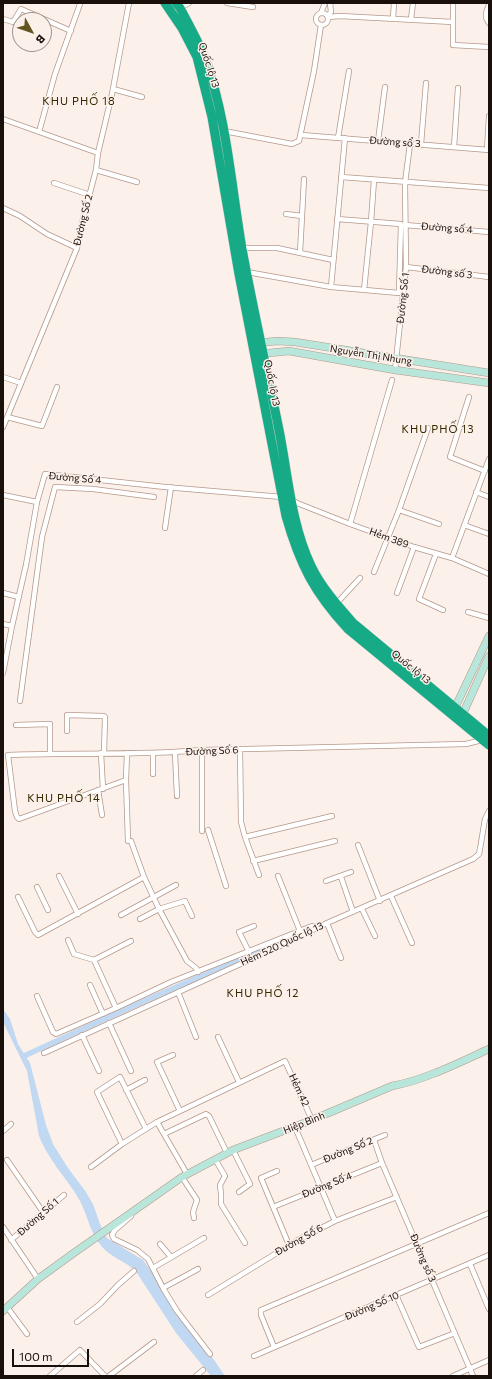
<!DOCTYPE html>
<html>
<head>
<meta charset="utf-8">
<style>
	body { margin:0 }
	#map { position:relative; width:492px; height:1379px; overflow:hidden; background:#fcf0ea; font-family:Commissioner,sans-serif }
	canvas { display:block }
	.frame { position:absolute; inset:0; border:4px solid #19100b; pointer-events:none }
	.north { position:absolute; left:12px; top:12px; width:40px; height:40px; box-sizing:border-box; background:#fcf0ea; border:1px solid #a19691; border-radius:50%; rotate:130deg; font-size:11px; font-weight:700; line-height:16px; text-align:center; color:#19100b }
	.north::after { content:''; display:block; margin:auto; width:14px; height:18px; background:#625521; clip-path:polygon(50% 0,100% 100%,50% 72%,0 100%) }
	.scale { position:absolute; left:12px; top:1349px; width:77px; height:18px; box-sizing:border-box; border:2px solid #19100b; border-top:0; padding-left:5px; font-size:12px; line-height:14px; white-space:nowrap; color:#19100b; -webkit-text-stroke:3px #fcf0ea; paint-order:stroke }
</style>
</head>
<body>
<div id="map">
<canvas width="492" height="1379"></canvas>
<div class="frame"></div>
<div class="north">B</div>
<div class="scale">100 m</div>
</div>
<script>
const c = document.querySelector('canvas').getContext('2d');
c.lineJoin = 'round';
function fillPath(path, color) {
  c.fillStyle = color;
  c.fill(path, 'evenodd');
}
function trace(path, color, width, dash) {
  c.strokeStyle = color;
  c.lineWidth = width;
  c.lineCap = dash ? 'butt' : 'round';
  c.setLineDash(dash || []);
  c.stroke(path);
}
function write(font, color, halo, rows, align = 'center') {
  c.font = font + ' Commissioner,sans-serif';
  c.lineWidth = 3;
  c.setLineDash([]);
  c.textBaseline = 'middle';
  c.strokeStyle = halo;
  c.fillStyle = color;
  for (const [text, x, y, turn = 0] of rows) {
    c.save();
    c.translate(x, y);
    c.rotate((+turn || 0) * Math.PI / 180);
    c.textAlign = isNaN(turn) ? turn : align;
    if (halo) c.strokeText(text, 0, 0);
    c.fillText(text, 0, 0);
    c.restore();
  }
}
fillPath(new Path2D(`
	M3,1009l7,10 8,25 12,19 16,62 7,19 15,24 18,24 7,12 7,20 7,14 36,22 8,11 29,47 32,39 13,19h-14l-35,-43 -39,-60c-9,-11 -25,-15 -34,-25 -13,-14 -15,-32 -23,-47 -13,-23 -32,-41 -41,-65l-12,-65 -24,-49z`), '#c1d8f2');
trace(new Path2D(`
	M24,1056l100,-46 178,-78`), '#c1d8f2', 5.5);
const street = new Path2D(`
	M227,3l26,4
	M453,3v42l36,2
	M489,5c-3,7 -5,12 0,18
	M180,8l9,-5
	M316 19a6 6 0 1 1 12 0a6 6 0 1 1-12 0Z
	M321,13l4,-10
	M327,16l4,-4 -1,-9
	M328,17l12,-1 113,6
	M393,18l1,-15
	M3,19l10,3 8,-13 50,22
	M411,19l2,-16
	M113,89l29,8
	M3,119l95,34
	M224,131l68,13 7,-3 15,-70 7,-46
	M39,132l16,-58 25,-70
	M301,135l188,15
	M338,138l11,-67
	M378,141l7,-54
	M421,144l5,-61
	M454,147l4,-59
	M487,150l2,-34
	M96,170l41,12
	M341,177l148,11
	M54,183l36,12
	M3,208l17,8 27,18 30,14
	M286,214l16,2
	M405,225l84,7
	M242,248h35l56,12
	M300,253l4,-74
	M406,267l83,10
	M247,272l84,15 68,6 2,-69 -64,-5
	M331,287l14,-149
	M364,290l7,-68 3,-42
	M395,370l11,-103 -1,-84 5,-39
	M3,377l18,6
	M469,397l-19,60 35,14
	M7,417l35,9 15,-39
	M3,427l74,-179 5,-25 14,-53 2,-17 14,-59 17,-91
	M476,492l13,5
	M3,495l34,7
	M291,499l6,4 53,21 64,23 38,11 37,16
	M399,510l40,14
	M350,524l42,-144
	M464,525l25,9
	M165,528l6,-41
	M436,554l-17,45 24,11
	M452,558l37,-99
	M374,572l25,-62 29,-82
	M3,593l16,4
	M397,593l17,-46
	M336,604l24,-26
	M468,612l21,6
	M3,624l9,2
	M3,673l9,-47 14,-61 11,-63 8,-28 120,13 117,10
	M20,701l22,-164 13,-50 38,2 61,8
	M16,725l34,-1v29
	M67,731v-16l37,1 1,1 -1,36
	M240,750l1,72 4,15 14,38
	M101,753l2,36
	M127,753l-1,27 2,61
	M175,753l2,43
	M153,774v-21
	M126,780l-107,39 -2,-2 -2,-6 -7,-56c65,-3 130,1 194,-5l264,-6 16,-4
	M98,790l4,25
	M208,830l18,56
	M202,831v-81
	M245,837l87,-21
	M131,841l13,36 15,32 28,52 9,7 2,4
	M358,845l22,56
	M253,861l82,-20
	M59,876l19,38
	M278,876l22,55
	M341,877l12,35
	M326,881l25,-9
	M37,887l11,23
	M391,896l21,47
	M18,897l17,35 3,3 106,-58
	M362,909l13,27
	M121,915l55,-30
	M140,919l19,-10 26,-8 7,15
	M327,923l14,35
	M68,940l6,14 20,6 37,-19
	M249,952l-10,-20 15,-6
	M94,960l22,48
	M90,985l13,29
	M178,992l18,45
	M37,996l16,36 3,2 60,-26 55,-26 141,-56h7
	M109,1023l22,48
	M82,1035l17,36
	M218,1037l21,45
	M44,1053l234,-106 49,-24 146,-64 6,-5 1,-5 5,-30 4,-8
	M173,1055l-16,7 23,49
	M126,1090l19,-10
	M157,1122l30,52
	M295,1127l40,94
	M3,1131l8,-7
	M164,1134l42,-20 3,2 18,37
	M374,1140l8,23 91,213
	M122,1144l-25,-52 23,-15 26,52
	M233,1150l17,34 -11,8
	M215,1159l10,17 -5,9 1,9v10l24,39
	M7,1160l36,52
	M311,1165l74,-30
	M91,1167l31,-23 35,-22 128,-61 27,59
	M277,1171l-16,7 28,67
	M182,1177l15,23 -4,12 1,6
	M273,1207l109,-44
	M131,1216l-16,14 -3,5 2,4 23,11 11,9 15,29 14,23 33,43
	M3,1227l35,52
	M11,1240l53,-45
	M160,1244l11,13
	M470,1264l19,45
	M153,1268l51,-30
	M163,1288l35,-19
	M208,1295l90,-55 37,-19 62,-24
	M396,1295l23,52 36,-14
	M7,1307l20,27
	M77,1322l23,-18 18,-19 16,-14
	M274,1347l-13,-32v-5l228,-97
	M254,1356l235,-101
	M50,1376l30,-26 25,26
	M109,1376l45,-34
	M196,1376l7,-6
	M453,1376l36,-16`);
const secondary = new Path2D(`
	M256,343l22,-2 17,1 194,31
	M259,354l30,-3 106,19 94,13
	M453,712l36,-76
	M461,718l28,-62
	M3,1311l35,-32 33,-24 111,-78 51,-27 79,-30 80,-34c33,-6 66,-23 97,-37`);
const highway = new Path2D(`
	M165,3l17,25 15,29 15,60 27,157 47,242c14,49 28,76 62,113l141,116
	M176,3l4,5c9,17 18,33 25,50 22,61 26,127 37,191 11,60 25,121 37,181 9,45 12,94 32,136 10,21 26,39 42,57l136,113`);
trace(street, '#b4988a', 6);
trace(secondary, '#b4988a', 8);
trace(highway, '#d1cfce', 10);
trace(street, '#fff', 4.5);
trace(secondary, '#b9e6db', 7);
trace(highway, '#16aa87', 9);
write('10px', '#19100b', '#fcf0ea', [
	["Quốc lộ 13",209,65,72],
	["Đường sổ 3",395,142,4],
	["Đường Số 2",83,220,-76],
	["Đường số 4",447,228,4],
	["Đường số 3",447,272,7],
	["Đường Số 1",403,298,-84],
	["Nguyễn Thị Nhung",371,355,9],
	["Quốc lộ 13",272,383,79],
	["Đường Số 4",75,478,5],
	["Hẻm 389",389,538,20],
	["Quốc lộ 13",411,667,39],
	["Đường Số 6",212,751,-2],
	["Hẻm 520 Quốc lộ 13",282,944,-25],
	["Hẻm 42",299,1090,65],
	["Hiệp Bình",304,1123,-22],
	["Đường Số 2",348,1150,-22],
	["Đường Số 4",327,1185,-22],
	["Đường Số 1",38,1217,-41],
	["Đường Số 6",299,1240,-29],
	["Đường số 3",423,1258,67],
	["Đường Số 10",372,1306,-23]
]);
c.letterSpacing = '1px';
write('11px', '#342a00', '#fcf0ea', [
	["KHU PHỐ 18",79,101],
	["KHU PHỐ 13",438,429],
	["KHU PHỐ 14",64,798],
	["KHU PHỐ 12",263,993]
]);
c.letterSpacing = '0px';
</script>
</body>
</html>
